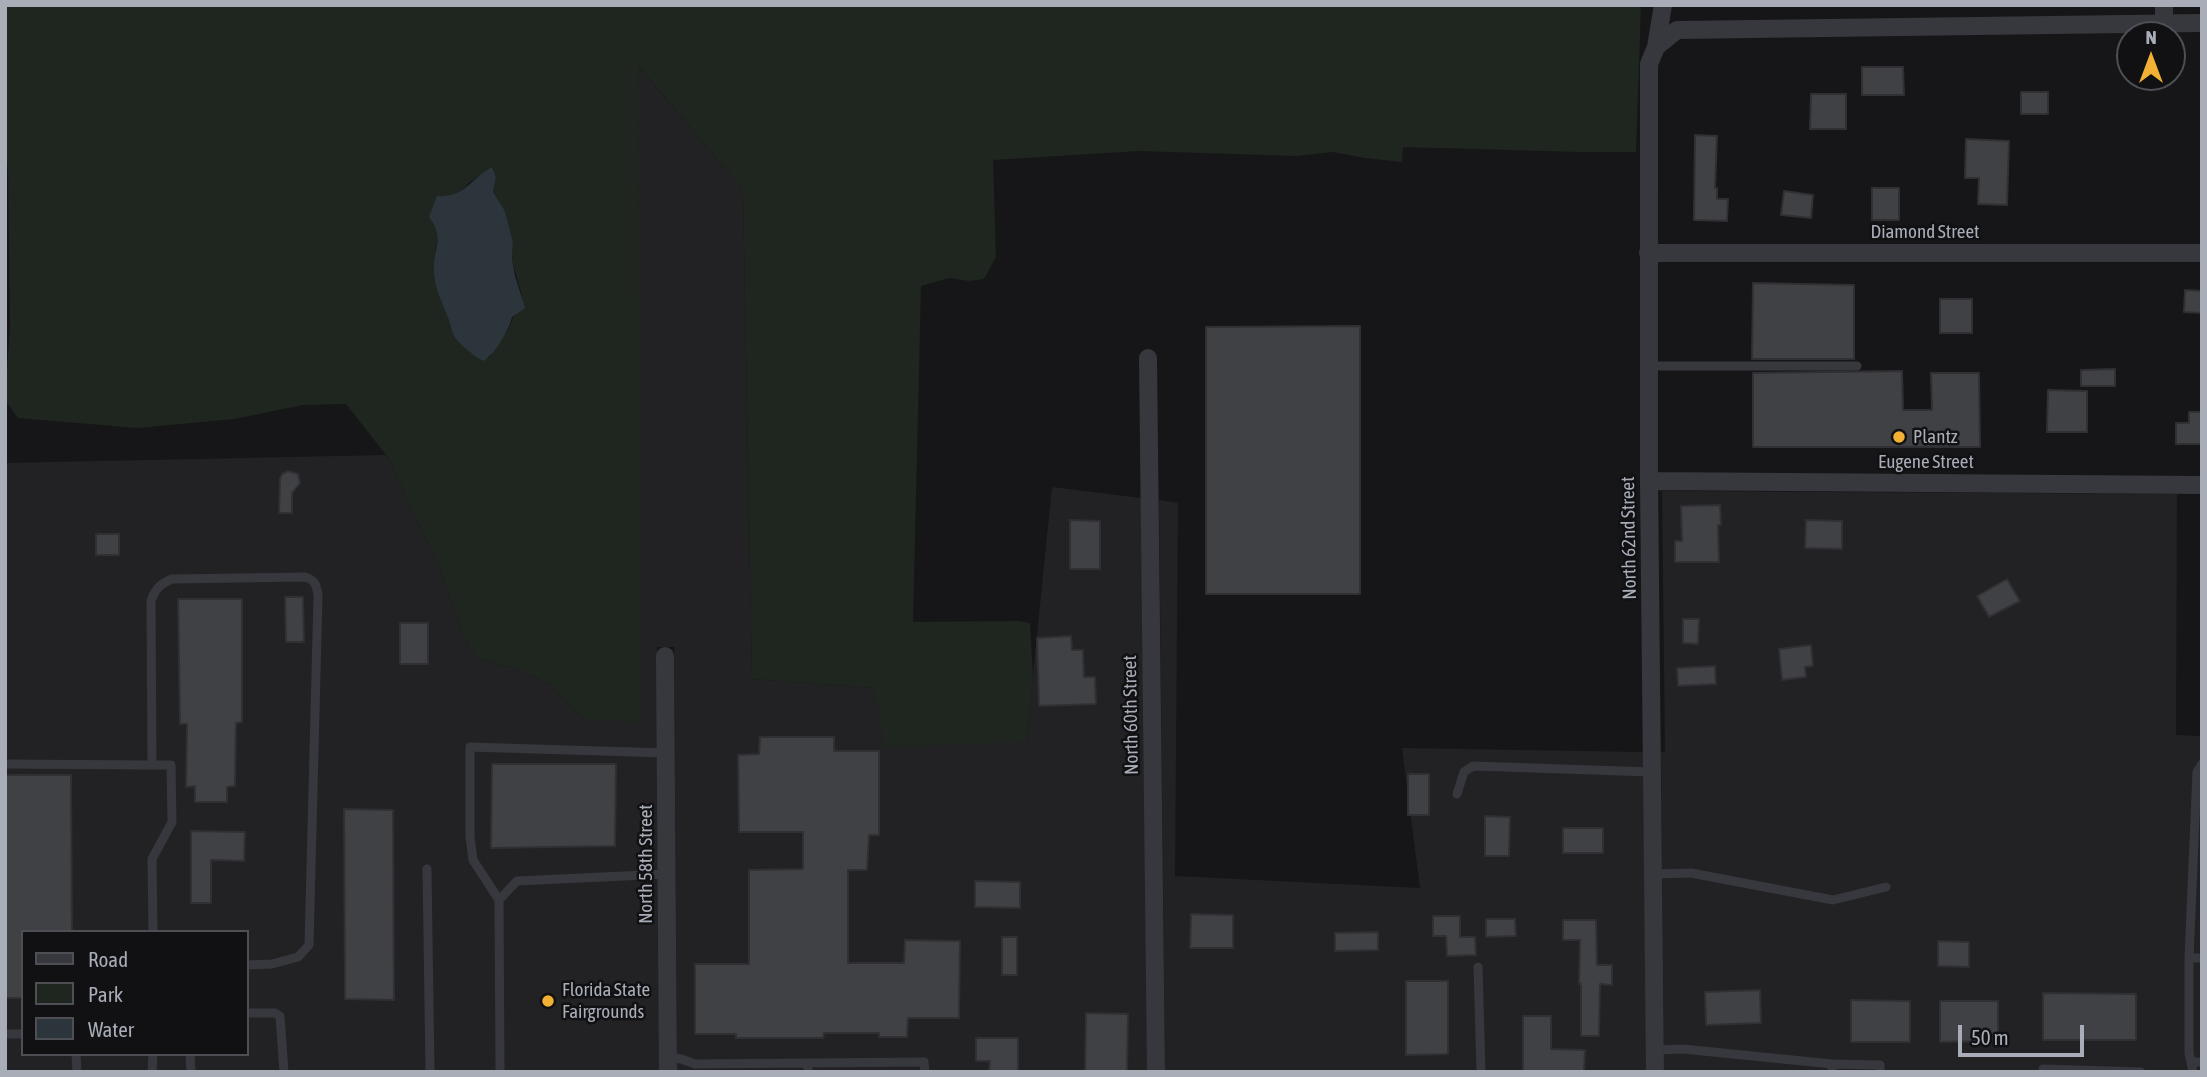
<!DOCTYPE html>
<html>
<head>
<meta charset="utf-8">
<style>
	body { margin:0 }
	#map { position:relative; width:2207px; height:1077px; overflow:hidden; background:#161618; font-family:"Asap Condensed",sans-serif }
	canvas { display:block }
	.frame { position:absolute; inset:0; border:7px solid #a8adb8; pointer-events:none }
	.legend { position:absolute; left:21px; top:930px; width:228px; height:126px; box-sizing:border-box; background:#111113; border:2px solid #4d4f55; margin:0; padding:9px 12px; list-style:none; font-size:21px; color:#a8adb8 }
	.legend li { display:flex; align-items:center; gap:14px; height:35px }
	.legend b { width:35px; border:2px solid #4d4f55 }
	.north { position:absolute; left:2116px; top:21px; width:70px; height:70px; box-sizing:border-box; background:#111113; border:2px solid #4d4f55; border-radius:50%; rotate:0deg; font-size:19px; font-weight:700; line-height:28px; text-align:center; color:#a8adb8 }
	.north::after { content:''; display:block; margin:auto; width:24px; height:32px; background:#f2b134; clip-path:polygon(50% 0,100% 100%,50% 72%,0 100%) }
	.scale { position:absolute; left:1958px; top:1025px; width:126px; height:32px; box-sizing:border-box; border:4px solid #a8adb8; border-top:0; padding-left:9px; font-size:21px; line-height:24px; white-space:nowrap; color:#a8adb8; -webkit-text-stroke:5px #111113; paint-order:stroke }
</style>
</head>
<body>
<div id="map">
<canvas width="2207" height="1077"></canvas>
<div class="frame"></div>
<ul class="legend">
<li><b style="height:9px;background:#37383d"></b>Road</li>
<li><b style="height:19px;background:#1e261f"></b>Park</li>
<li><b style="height:19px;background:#2c353c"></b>Water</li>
</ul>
<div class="north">N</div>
<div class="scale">50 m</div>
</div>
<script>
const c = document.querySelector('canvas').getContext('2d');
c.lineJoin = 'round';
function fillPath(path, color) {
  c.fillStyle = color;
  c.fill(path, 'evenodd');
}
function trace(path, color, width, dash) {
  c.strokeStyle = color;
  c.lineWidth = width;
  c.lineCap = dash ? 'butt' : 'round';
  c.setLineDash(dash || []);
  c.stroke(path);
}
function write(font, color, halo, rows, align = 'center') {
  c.font = font + ' "Asap Condensed",sans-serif';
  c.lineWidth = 5;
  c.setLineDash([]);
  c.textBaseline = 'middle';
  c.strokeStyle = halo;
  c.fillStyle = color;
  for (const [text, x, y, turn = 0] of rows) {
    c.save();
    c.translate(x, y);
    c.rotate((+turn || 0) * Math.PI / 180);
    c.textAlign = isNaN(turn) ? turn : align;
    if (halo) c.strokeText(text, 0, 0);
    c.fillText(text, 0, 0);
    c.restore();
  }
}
fillPath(new Path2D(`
	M637,64l106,126 9,489 123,9 151,54 26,-255 89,11 7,574h-471l-3,-425h-17l3,425h-655v-609l380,-8 5,5 22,52 25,48 27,77 11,21 39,10 37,17 32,34zM23,932h224v122h-224z
	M1662,491l515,3 -1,241 26,1v336h-538l-3,-320 4,-1z
	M1159,500l19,3 -3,373 245,12 -18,-140 241,4 4,320h-482z`), '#222225');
fillPath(new Path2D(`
	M5,5h1636l-5,147h-55l-178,-5 -1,15 -37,-4 -32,-6 -36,4 -158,-5 -146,9 3,97 -12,22 -15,2 -20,-3 -28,8 -8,336 107,-1 10,2 3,54 -7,65 -140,5 -12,-59 -122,-9 -9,-489 -105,-125 3,657 -58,-3 -32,-34 -37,-17 -39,-10 -11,-21 -27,-77 -25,-48 -22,-52 -44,-56 -43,1 -69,14 -97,9 -119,-10 -13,-18v-30l2,-1 3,-41 -2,-154 -3,-37zM489,168l7,10 -3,14 12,19 8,31 -1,18 10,36 -13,32 -20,30 -29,-15 -6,-8 -19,-84 4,-16 -3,-9 1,-30c14,1 22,-2 32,-13 6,-5 14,-9 20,-15z`), '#1e261f');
fillPath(new Path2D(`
	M492,167l4,11 -3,14 12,19 8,31 -1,17 3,17 10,32 -13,9c-3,13 -17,38 -29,44 -10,-6 -22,-15 -29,-25 -2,-5 -3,-10 -5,-16 -6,-17 -16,-33 -15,-52 0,-23 11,-30 -5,-51l8,-21c28,2 34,-18 55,-29z`), '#2c353c');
const building = new Path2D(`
	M1862,67h41l1,28h-42z
	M2021,92h27v22h-27z
	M1811,94h35v35h-36z
	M1695,135l22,1 -2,52h2v11h11l-1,22 -33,-1z
	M1966,139l43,2 -2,64 -29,-1 1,-26h-14z
	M1872,188h27v32h-27z
	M1784,191l29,4 -2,23 -30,-3z
	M1753,283l101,2v74h-102z
	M2185,290l17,1v22l-18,-1z
	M1940,299h32v34h-32z
	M1360,326v268h-154v-267z
	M2115,369v17h-34v-16z
	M1902,371l1,39h29l-1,-37h48l1,74h-227v-74z
	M2048,390l39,1v41h-40z
	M2189,412h13v32h-26v-21h13z
	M288,471l10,3 2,9 -8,10v20h-13l1,-34 2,-5z
	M1720,505l1,20h-3l1,37h-44v-21h7l-1,-35z
	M1070,520l30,1v48h-30z
	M1806,520l36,1v28l-37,-1z
	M96,534h23v21h-23z
	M2007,579l13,22 -31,16 -12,-21z
	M285,597h18l1,45h-18z
	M178,599h64v123l-6,1 -1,63 -8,1v15h-32v-16l-9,1 1,-63h-7z
	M1683,619h16l-1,25 -15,-1z
	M400,623h28v41h-28z
	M1071,636l1,14h11l1,27h11l1,27 -57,2 -2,-68z
	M1811,645l2,21 -8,1 1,10 -24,3 -3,-31z
	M1715,666l1,18 -38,2 -1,-18z
	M760,737h74v14h45v84h-10l-2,35h-19v93h56l1,-23 55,1 -1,77h-51l-1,19h-28v-4h-55l-1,5h-87v-4h-41v-70h54v-94l54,-1v-37h-64l-1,-77 21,-1z
	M492,764h124l-1,82 -124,2z
	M1408,774h21v41h-21z
	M5,775h66l1,157h-49v66h-18z
	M344,809l49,1 1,190 -49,-1z
	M1485,816l25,1 -1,39h-24z
	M1563,828h40v25h-40z
	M191,831l54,1 -1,29 -33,-1v43h-20z
	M975,881l45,1v26l-45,-1z
	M1191,914l42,1v33h-43z
	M1433,916h27v21h15l1,18 -29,1 -1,-20h-13z
	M1486,919h29l1,17 -30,1z
	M1563,920h33l1,45h15v20l-12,-1 -1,52h-18v-52h-2l1,-44h-17z
	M1378,932v18l-43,1v-18z
	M1002,937h15v38h-15z
	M1938,941l31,1v25l-31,-1z
	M1406,981h42v73l-42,1z
	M1760,990l1,33 -55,2 -1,-33z
	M2043,993l93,1v46h-93z
	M1851,1000l59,1v41h-59z
	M1940,1001h58v40l-58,1z
	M1086,1013l42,1 -1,58h-42z
	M1523,1016h28v33l34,1 -1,22h-61z
	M976,1038h42v34h-29l1,-11h-14z`);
fillPath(building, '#404145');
trace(building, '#303034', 2);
trace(new Path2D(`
	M1649,366h208
	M5,764l147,1 -1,-164c4,-12 9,-17 21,-22l133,-2c11,3 12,10 13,19l-9,349 -11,12 -26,7 -25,1
	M152,765h19l1,57 -20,37 1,73
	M1457,794l7,-22 9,-6 179,6
	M427,869l3,203
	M1653,874l38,-1 142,27 53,-13
	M499,900l-26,-40 -3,-23v-90l196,6
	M2189,958h13
	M1478,967l3,105
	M247,1013h28l5,3 4,56
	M5,1034h18
	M1655,1050l28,-1 149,15
	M76,1054l1,18
	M190,1054l1,18
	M668,1057l13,2 14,5 113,-1
	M2191,1062h11
	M152,1072l1,-18
	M500,1072l-1,-172 18,-19 150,-7
	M808,1072v-9l116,-1 1,10
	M1832,1072v-8l48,1v7
	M2043,1072v-3l98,3
	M2193,1072l-4,-19v-95l8,-186 5,-8`), '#37383d', 9);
trace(new Path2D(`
	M2164,5v18
	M1656,47l21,-17 525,-7
	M1648,253h554
	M1148,358l8,714
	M1649,481l553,4
	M665,656l3,416
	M1655,1072l-6,-591v-417l7,-17 7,-42`), '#37383d', 18);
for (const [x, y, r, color] of [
	[1899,437,7,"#f2b134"],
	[548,1001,7,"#f2b134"]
]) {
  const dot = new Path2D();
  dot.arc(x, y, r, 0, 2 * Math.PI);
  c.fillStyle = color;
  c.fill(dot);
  trace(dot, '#111113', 2.5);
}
write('19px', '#a8adb8', '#111113', [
	["Diamond Street",1925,232],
	["Eugene Street",1926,462],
	["North 62nd Street",1629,538,-91],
	["North 60th Street",1131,715,-91],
	["North 58th Street",646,864,-90]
]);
write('19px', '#a8adb8', '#111113', [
	["Plantz",1913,437],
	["Florida State",562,990],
	["Fairgrounds",562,1012]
], 'left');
</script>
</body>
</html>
